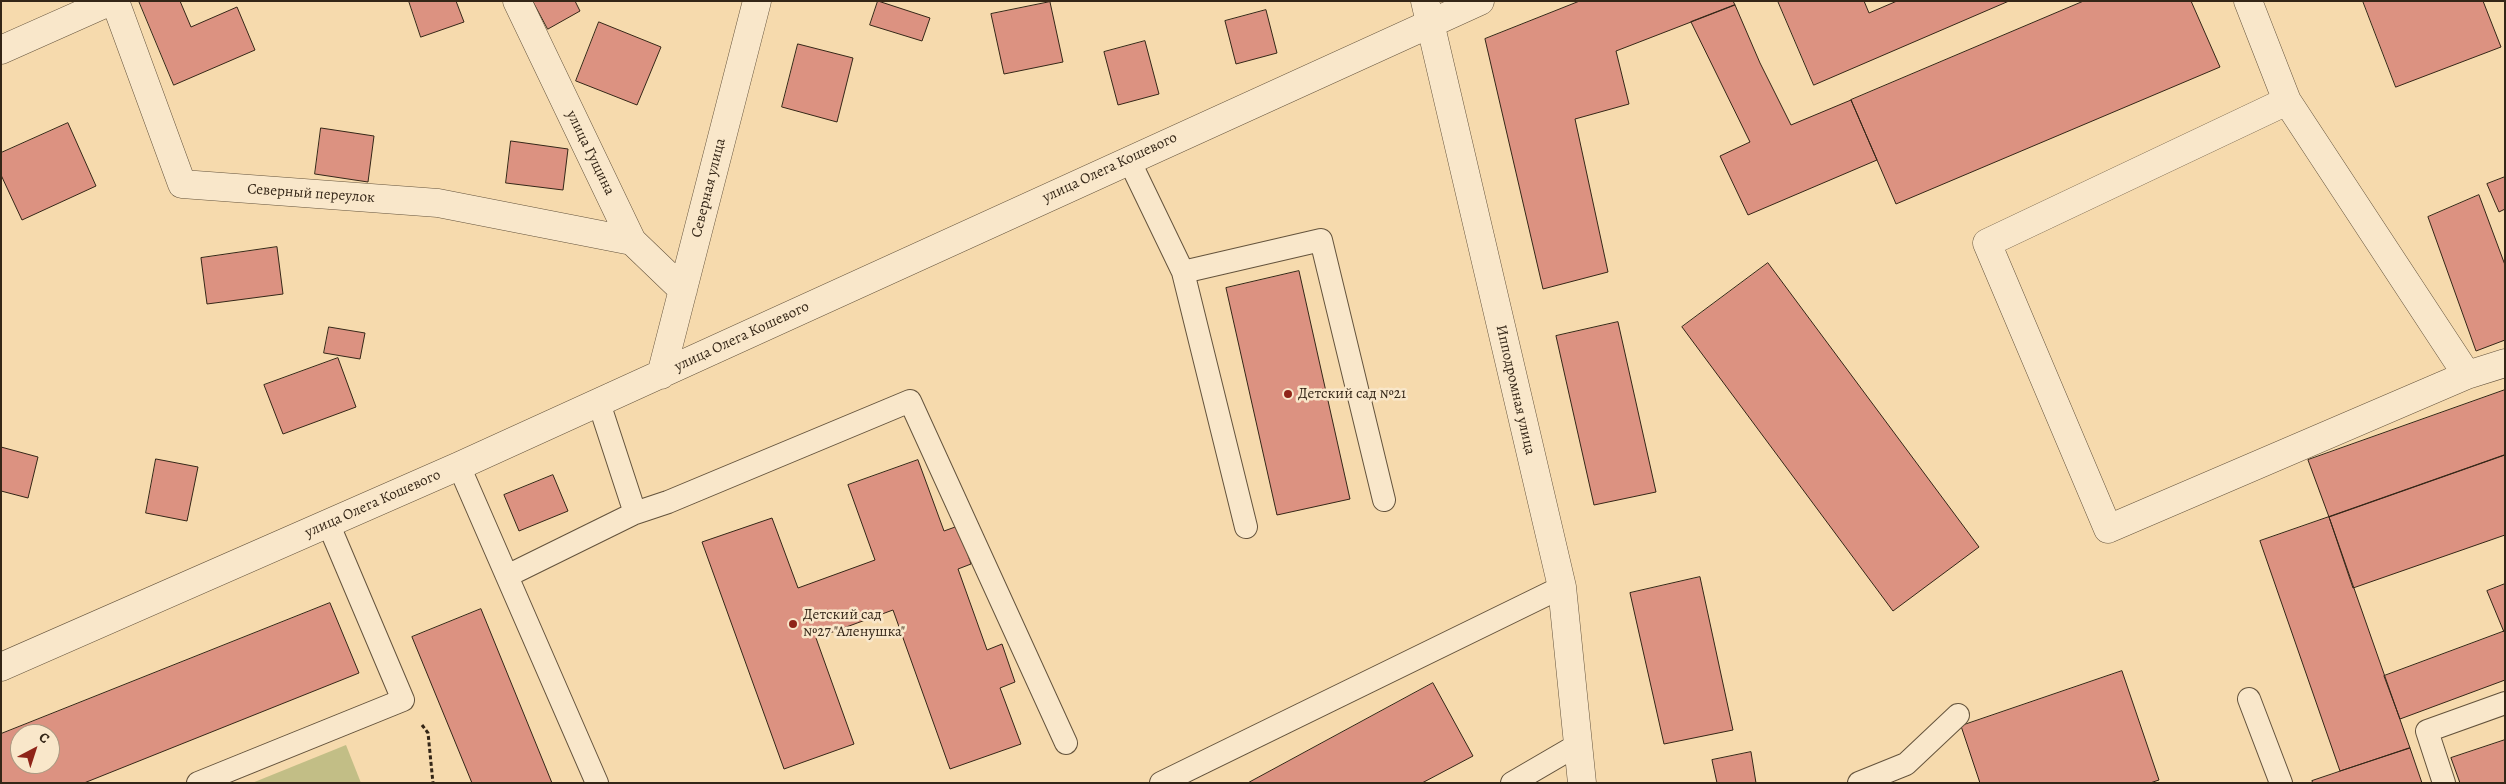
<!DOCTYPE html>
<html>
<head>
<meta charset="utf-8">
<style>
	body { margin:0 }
	#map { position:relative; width:2506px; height:784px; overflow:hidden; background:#f6daad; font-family:Alegreya,serif }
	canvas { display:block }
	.frame { position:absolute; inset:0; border:2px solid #342617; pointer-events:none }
	.north { position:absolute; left:10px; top:724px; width:50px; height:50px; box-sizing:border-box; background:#f9e7ca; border:1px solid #aa9a82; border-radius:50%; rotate:40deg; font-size:14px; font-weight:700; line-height:20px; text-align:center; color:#342617 }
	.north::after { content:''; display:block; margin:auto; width:18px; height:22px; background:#8f2418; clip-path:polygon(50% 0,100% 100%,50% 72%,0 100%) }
</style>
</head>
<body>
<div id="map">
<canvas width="2506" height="784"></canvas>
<div class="frame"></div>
<div class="north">С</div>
</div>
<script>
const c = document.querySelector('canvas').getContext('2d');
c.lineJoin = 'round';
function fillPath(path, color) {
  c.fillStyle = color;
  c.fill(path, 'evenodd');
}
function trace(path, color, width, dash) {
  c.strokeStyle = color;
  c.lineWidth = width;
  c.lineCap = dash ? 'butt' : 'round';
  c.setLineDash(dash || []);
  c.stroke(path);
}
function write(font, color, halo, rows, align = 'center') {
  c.font = font + ' Alegreya,serif';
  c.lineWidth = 5;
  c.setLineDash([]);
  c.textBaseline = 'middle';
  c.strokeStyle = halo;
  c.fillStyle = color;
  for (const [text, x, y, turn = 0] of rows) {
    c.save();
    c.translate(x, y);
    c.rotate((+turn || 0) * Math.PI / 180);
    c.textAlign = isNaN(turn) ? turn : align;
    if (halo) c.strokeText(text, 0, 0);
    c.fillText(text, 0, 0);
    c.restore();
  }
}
fillPath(new Path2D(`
	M346,745l15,38h-109z`), '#c2be86');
const building = new Path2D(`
	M139,1h41l11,26 46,-20 18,43 -81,35z
	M409,1h47l8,21 -43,15z
	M533,1h42l5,10 -32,18z
	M878,1l52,17 -8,23 -52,-16z
	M1580,1h153l2,4 -119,46 13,53 -54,15 33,153 -65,17 -58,-250z
	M1778,1h86l5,12 28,-12h112l-195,84z
	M2084,1h107l29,66 -324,137 -45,-104z
	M2363,1h120l18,46 -105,40z
	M1050,2l13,60 -59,12 -13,-60z
	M1735,5l25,58 31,62 60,-25 26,60 -129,55 -28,-59 30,-14 -59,-120z
	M1266,10l11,43 -41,11 -11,-43z
	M599,22l62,25 -24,58 -61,-24z
	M1145,41l14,53 -41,11 -14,-53z
	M798,44l55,14 -16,64 -55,-15z
	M68,123l28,63 -74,34 -21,-45v-22z
	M321,128l53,8 -6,46 -53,-8z
	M511,141l57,8 -5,41 -57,-7z
	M2505,177v32l-6,3 -12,-28z
	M2479,195l26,70v75l-29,11 -48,-134z
	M277,247l6,47 -76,10 -6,-46z
	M1768,263l211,284 -86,64 -211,-284z
	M1299,271l51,228 -73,16 -51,-227z
	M1618,322l38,170 -62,13 -38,-169z
	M329,327l36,6 -5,26 -36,-6z
	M338,358l18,49 -73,27 -19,-49z
	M2505,390v65l-176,62 -21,-57z
	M1,447l37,10 -10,41 -27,-7z
	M2505,455v80l-152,53 -24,-71z
	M156,459l42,8 -11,54 -41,-8z
	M918,460l26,71 14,-5 13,38 -13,5 29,81 15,-6 13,38 -15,6 21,56 -71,25 -57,-159 -77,28 38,106 -70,25 -82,-227 70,-24 26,70 77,-28 -27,-75z
	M553,475l15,36 -49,20 -15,-36z
	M2329,517l81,231 -70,23 -80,-230z
	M1700,577l33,153 -69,14 -34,-151z
	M2505,584v47l-1,1 -17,-41z
	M330,603l29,70 -275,110h-83v-49zM20,734h30v30h-30z
	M481,609l71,174h-80l-60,-146z
	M2505,631v49l-105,39 -16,-43z
	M2122,671l37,109 -9,3h-170l-19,-57z
	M1433,683l40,73 -51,27h-174z
	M2505,740v43h-45l-9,-25z
	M2410,748l12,35h-109l-1,-2z
	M1751,752l5,31h-39l-5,-23z`);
fillPath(building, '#dc9281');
trace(building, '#342617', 1);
const lane = new Path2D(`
	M1129,160l54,112 63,255
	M1183,272l138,-32 63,260
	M459,466l138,317
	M635,513l33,-11 242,-101 156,342
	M507,576l128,-63 -36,-110
	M2249,699l32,84
	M198,783l205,-83 -75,-177
	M1161,783l401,-196
	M1512,783l67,-39
	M1859,783l47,-19 52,-49
	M2444,783l-17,-52 78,-28`);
const street = new Path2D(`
	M115,1l67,183 256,19 194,38
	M517,1l115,240 51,49
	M1425,1l137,586 20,196
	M2248,1l39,100 180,274 38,-12
	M1,50l110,-49
	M2287,101l-300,142 121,286 359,-154
	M661,375l96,-374
	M1,667l458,-201 1021,-465`);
trace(lane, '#64533c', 24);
trace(street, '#64533c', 29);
trace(new Path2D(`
	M422,725l6,8 5,50`), '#342617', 3, [4, 2.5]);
trace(lane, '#f9e7ca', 22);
trace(street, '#f9e7ca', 28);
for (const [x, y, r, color] of [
	[1288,394,5,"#8f2418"],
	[793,624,5,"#8f2418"]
]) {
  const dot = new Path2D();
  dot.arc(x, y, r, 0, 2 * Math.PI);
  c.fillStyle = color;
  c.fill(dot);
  trace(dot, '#f9e7ca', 2);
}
write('15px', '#342617', '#f9e7ca', [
	["улица Гущина",590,153,64],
	["улица Олега Кошевого",1110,168,-25],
	["Северная улица",709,188,-76],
	["Северный переулок",311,194,4],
	["улица Олега Кошевого",742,337,-25],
	["Ипподромная улица",1515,390,77],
	["улица Олега Кошевого",373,504,-24]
]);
write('15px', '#342617', '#f9e7ca', [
	["Детский сад №21",1298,394],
	["Детский сад",803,615],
	["№27 \"Аленушка\"",803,632]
], 'left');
</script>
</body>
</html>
